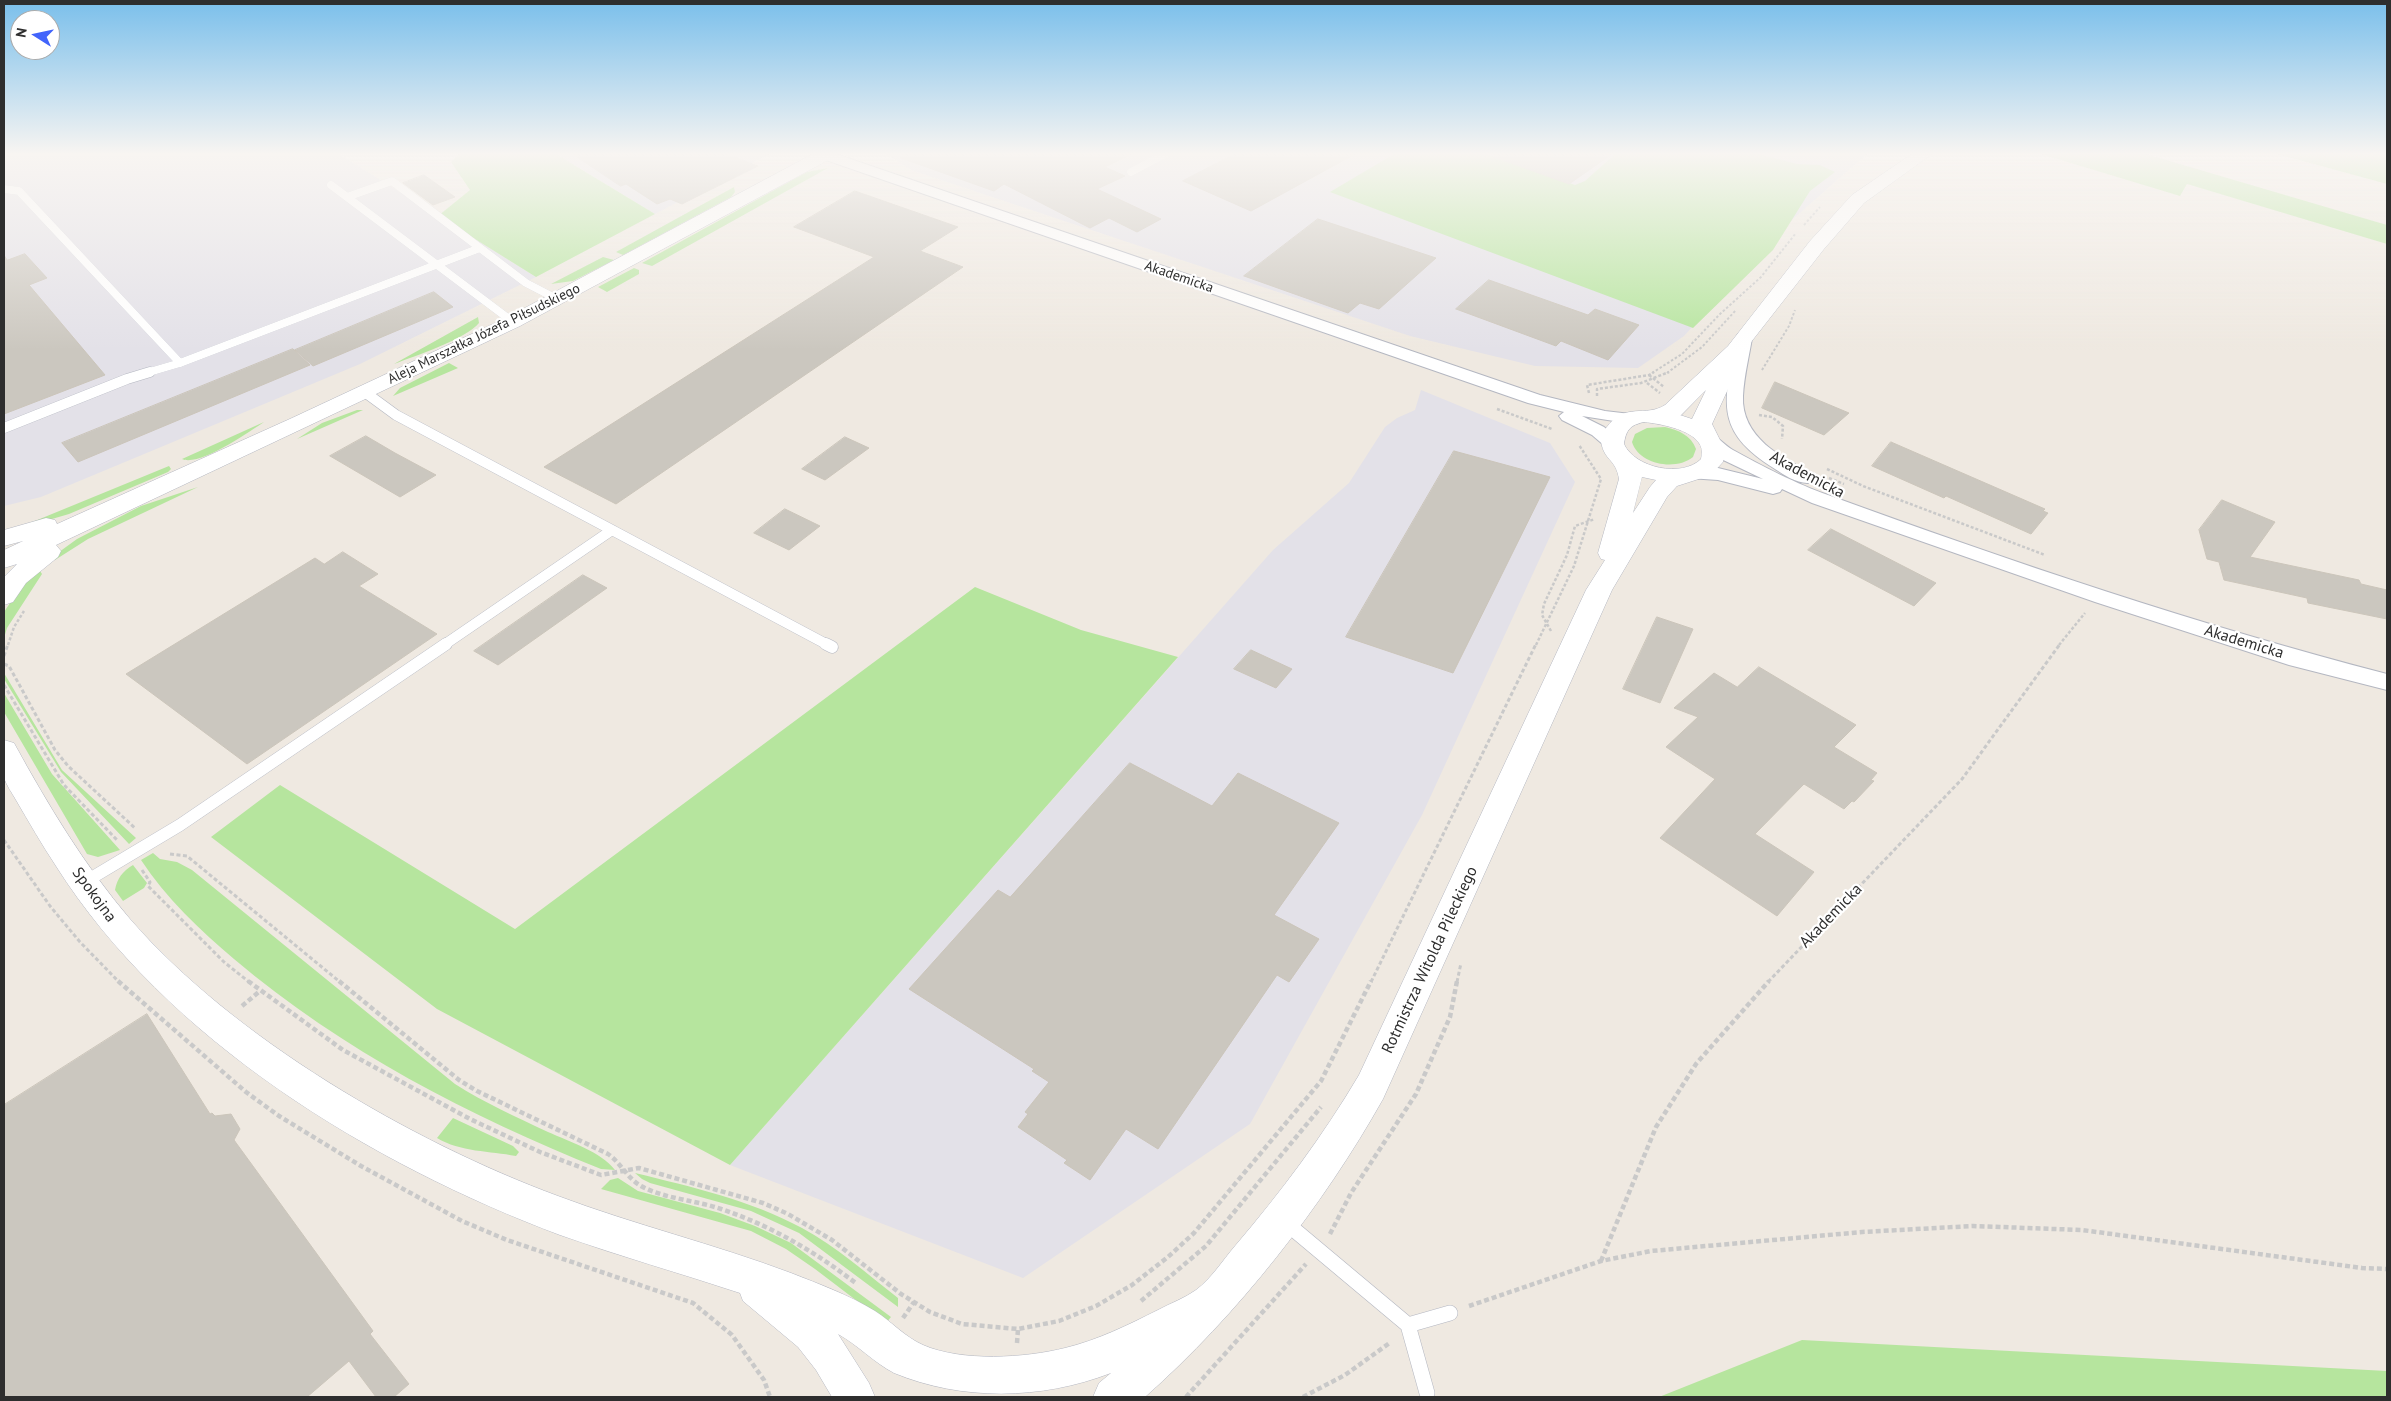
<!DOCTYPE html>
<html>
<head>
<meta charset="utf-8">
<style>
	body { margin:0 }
	#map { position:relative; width:2391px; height:1401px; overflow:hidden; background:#efe9e1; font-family:"PT Sans",sans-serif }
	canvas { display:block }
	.frame { position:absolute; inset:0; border:5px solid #2e2e2e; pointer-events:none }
	.north { position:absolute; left:10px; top:10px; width:50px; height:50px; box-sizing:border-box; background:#fff; border:1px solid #ababab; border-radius:50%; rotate:280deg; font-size:14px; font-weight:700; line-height:20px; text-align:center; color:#2e2e2e }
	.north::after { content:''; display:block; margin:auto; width:18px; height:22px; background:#4264fb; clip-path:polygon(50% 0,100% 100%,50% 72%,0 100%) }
</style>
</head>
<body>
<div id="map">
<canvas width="2391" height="1401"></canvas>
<div class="frame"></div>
<div class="north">N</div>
</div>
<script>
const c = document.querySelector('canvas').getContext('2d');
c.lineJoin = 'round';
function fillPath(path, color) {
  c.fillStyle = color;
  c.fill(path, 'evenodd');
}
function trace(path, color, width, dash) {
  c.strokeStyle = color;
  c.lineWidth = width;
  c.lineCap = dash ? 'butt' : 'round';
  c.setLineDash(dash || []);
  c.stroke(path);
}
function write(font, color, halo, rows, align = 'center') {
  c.font = font + ' "PT Sans",sans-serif';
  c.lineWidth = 4.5;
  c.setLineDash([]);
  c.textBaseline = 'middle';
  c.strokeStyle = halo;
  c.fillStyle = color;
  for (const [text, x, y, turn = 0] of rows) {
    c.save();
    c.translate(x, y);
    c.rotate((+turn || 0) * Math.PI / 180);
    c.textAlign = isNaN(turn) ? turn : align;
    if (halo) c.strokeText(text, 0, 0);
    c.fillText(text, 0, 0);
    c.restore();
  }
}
fillPath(new Path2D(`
	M4,154h335l197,123 -176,87 -319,133 -37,9z
	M556,154h213l-114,60z
	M887,154h980l-74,65 -109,117 -46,32 -103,-2 -125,-30 -499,-166z
	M1421,390l129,53 25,39 -153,333 -172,309 -227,154 -293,-113 543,-615 76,-67 36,-56 12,-9 18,-8z`), '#e3e1e8');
fillPath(new Path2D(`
	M459,154h97l99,60 -119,63 -98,-61 32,-26 -19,-28z
	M1394,154h93l88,31 10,-4 30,-27h144l38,10 23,1 15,7 -25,19 -37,59 -80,78 -363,-136z
	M2041,154h105l241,71v19l-200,-60 -7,12z
	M2277,154h110v30z
	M828,168l-176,98 -10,-3 165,-91z
	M734,187l1,5 -4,5 -108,58 -7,-3z
	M603,257l11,3 -41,21 -22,3z
	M634,268l5,2v4l-32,18 -9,-5z
	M478,317l1,6c-13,16 -64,33 -85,41z
	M449,363l9,5 -65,28 7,-8z
	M357,410h6l-66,29 25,-16z
	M264,422c-15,10 -65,45 -82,37z
	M1665,427c13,3 26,8 31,22l-3,8c-17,14 -54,8 -61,-15l3,-8 12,-6z
	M169,466l2,3 -3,3 -99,42 -41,12 2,-3z
	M198,487l-110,52 -33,21h-7l29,-21 64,-33z
	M40,571l2,3 -35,54 -3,10v-26l18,-27z
	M975,587l106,43 97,27 -448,508 -293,-156 -226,-172 69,-52 235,144z
	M4,673l58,97 74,68 -7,6 -68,-72 -57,-93z
	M4,693l48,81 68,76 -22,7 -11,-3 -83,-142z
	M153,853l7,6 17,3 15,8 263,214c30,19 61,33 93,48 22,10 52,19 67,38l-14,-1c-132,-53 -258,-118 -367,-210 -34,-29 -68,-61 -93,-99z
	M133,865l14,18 -3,5 -21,13 -8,-11c2,-12 8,-19 18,-25z
	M453,1118l60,28 6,6 -3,4c-26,-5 -56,-4 -79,-18z
	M635,1173c57,14 115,27 167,55 34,18 65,46 96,70v9l-99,-74 -48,-22 -101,-28 -8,-4z
	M618,1178l20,13 82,22 35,13 36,17 100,74 -5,6 -71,-54 -29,-20 -35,-18 -150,-42 9,-9z
	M1802,1340l585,31v26h-728z`), '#b6e59e');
const building = new Path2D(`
	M573,154h153l32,12 -76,38 -12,-5 -13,5 -31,-20 -5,2z
	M902,154h229l-26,13 20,9 -28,13 64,30 -24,13 -28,-14 -19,10 -86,-44 -10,7 -93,-33z
	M1235,154h120l-104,57 -68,-30z
	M1494,154h118l-43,30 -75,-27z
	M424,175l31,22 -22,8 -30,-22z
	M855,191l103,36 -38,24 43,16 -347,237 -72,-37 330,-210 -80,-30z
	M1318,219l118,39 -57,51 -19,-6 -12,10 -104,-37z
	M25,254l22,24 -18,7 76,90 -101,39v-159l3,5z
	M1489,280l99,35 7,-6 44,16 -31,35 -47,-19 -5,5 -100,-37z
	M434,292l19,15 -140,59 -18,-16z
	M293,349l17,16 -232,97 -16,-19z
	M1775,382l74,31 -25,22 -62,-27z
	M366,436l29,17 41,22 -36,22 -70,-41z
	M845,437l24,11 -44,32 -23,-11z
	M1891,442l154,67 -2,2 5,2 -17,21 -85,-38 -2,2 -72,-32z
	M1454,451l96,26 -97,196 -107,-36z
	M2222,500l53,22 -25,35 109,23 2,4 26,6v29l-79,-16 -1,-5 -83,-18 -5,-18 -12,-3 -8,-29z
	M785,509l35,17 -31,24 -35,-17z
	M1831,529l105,54 -22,23 -106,-56z
	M343,552l35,22 -19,12 78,48 -190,130 -121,-90 189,-116 9,6z
	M583,575l24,13 -109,77 -24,-14z
	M1657,617l36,12 -33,74 -37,-14z
	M1251,650l41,19 -16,19 -42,-19z
	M1759,667l97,58 -22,22 43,26 -6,7 3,1 -20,21 -2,-1 -8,8 -40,-25 -49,50 59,38 -37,44 -117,-78 55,-59 -49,-32 32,-30 -24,-9 40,-35 23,14z
	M1130,763l82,43 26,-33 101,50 -65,92 45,24 -30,43 -12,-7 -119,174 -32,-20 -36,51 -26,-17 3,-3 -49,-33 10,-13 -3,-2 24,-30 -17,-11 2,-2 -125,-80 89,-99 12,7z
	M147,1014l63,100 2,-1 3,3 16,-2 9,15 -6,11 139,191 -3,3 39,50 -15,13h-18l-27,-36 -42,36h-303v-292z`);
fillPath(building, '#cbc7bf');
trace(building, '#cbc5ba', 1);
const laneFar3 = new Path2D(`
	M1131,172l34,-18
	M331,185l182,137
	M4,189l15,2 161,172
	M347,197l45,-16 134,102 31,16
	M146,373l34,-10 300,-115`);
const laneFar2 = new Path2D(`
	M366,393l30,22 432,230
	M4,428l123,-49 23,-7
	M444,645l168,-115`);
const laneFar1 = new Path2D(`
	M826,644l6,3
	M83,883l97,-58 266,-181`);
const lane = new Path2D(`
	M1285,1222l123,103 19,68
	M1408,1325l42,-12`);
const street = new Path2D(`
	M819,154h17l704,241 65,16 34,4 3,4 -3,4 -6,1 -51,-8 22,11 18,16 -2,4h-14l-14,-12 -30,-15 -3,-4 5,-4 -36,-9 -708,-245z
	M1744,333l6,1 2,4c-3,19 -8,38 -9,58 -2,41 38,62 71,78l3,4 -3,4c-14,4 -28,-6 -39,-13 -63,-39 -50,-68 -39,-131l2,-4z
	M1708,433c10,3 16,12 25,17 27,15 66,35 95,45 184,67 370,130 559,179v16l-98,-25 -194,-63 -283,-99 -30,-14 -2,3 -7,2 -55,-14 -29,-2 -2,-4 2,-4 29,-2 45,11 -46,-22 -18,-18 2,-4z`);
const secondary = new Path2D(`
	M813,154h21l-2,4 -312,168 -464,219 5,6 -3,6 -32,26 -13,19 -9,3v-28l13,-13 -13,4v-18l19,-9 -19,5v-16l42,-12 9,2 2,4 235,-106 214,-100z
	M1912,154h20l-68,49 -40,46 -87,111 3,3 -28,61 13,26 -2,12 -12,13 -34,11 -10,11 -55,93 -229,509c-60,107 -146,217 -238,298h-52l6,-14 12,-10c-70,27 -149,28 -217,0 -21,-11 -36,-28 -56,-39l31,49 6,14h-43l-16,-27 -18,-23 -55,-46 -3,-8c-60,-20 -121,-37 -180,-58 -189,-71 -394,-195 -504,-369 -14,-21 -27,-44 -40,-66 -4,-7 -9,-14 -12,-22 -3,-10 -1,-27 0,-38l10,3c34,62 70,122 116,176 103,119 282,223 428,277 77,29 156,48 233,77 28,11 58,22 84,38 17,11 30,26 48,34 39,17 102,13 142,3 33,-8 63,-23 93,-38 13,-7 27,-12 38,-20 15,-11 27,-30 39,-44 46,-54 88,-110 124,-171l227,-485 19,-30 -4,-1 -3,-6 21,-74c-3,-19 -13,-18 -17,-33 -2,-6 1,-13 4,-18 20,-27 39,-10 59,-23l63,-59 82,-105 42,-46zM1706,390l-14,29 -12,-4h1zM1644,422c18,2 66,10 57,37 -19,19 -66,9 -77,-15 2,-14 6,-19 20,-22zM1642,477l14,3 -6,7 -17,26z`);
trace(laneFar3, '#b4b7c1', 8);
trace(laneFar2, '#b4b7c1', 11);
trace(laneFar1, '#b4b7c1', 13);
trace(lane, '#b4b7c1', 16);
trace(street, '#b4b7c1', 2);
trace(secondary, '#b4b7c1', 1);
trace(new Path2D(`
	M1804,225l16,-18
	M1762,370l27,-44 6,-16
	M1652,373l30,-19 38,-40 41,-37 35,-44
	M1667,373l35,-26 34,-37`), '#c9c9c9', 2, [2.5, 2]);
trace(new Path2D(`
	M1649,375l15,12
	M1647,383l13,10
	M1589,393l-2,-8 62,-10 5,-3
	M1597,396v-7l44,-6 28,-11
	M1497,409l55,20
	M1759,415l13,2 11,9 -1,13
	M1827,469l36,17 182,69
	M1829,478l15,6
	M1551,631l-9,-16 2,-11 23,-49 8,-29 20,-7
	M8,645l6,-18 10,-16
	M1536,645l38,-79 27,-87 -22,-34
	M2059,645l26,-32`), '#c9c9c9', 2.5, [3, 2]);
trace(new Path2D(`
	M4,656l4,-12
	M4,664l5,2 46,84 13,16 68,63
	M4,685l60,100 53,55
	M4,840l46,66 30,36 39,40
	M170,854l17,2 153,126
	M142,870l8,12 -2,4 76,76 25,20
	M1371,982l165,-338
	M1457,982l4,-19
	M1768,982l194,-203 98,-135`), '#c9c9c9', 3, [4, 2.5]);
trace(new Path2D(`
	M118,981l128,111 33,24 82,50 101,55 45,19 186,63 39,32 32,45 6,17
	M248,981l95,69 127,69 70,33 61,23 38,-7 124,35 25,11 44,26 69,54 29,18 32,12 56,5 41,-8 37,-15 36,-21 36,-28 26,-24 127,-152 50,-100
	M339,981l120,99 18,11 131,63c13,9 19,24 33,32 24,13 54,14 80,23 51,17 94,43 136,75
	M242,1006l18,-15
	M1330,1234l21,-41 65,-99 34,-77 7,-36
	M1601,1261l55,-134 40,-63 73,-83
	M1141,1301l65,-55 115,-139
	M1469,1306l132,-45 50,-10 211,-19 111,-6 109,4 280,38 25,1
	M903,1318l11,-16
	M1017,1343l1,-14
	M1186,1397l120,-133
	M1303,1397l42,-22 46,-33`), '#c9c9c9', 4.5, [5, 3]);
trace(laneFar3, '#fff', 8);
trace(laneFar2, '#fff', 10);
trace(laneFar1, '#fff', 12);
trace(lane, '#fff', 15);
fillPath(street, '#fff');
fillPath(secondary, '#fff');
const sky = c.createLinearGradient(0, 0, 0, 350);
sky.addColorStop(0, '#7abfeb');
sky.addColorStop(0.44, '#f8f5f2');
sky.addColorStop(1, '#f8f5f200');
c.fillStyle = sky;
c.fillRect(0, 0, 2391, 350);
write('14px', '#2e2e2e', '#fff', [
	["Akademicka",1179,277,19],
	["Aleja Marszałka Józefa Piłsudskiego",484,334,-26]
]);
write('16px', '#2e2e2e', '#fff', [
	["Akademicka",1807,475,28],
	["Akademicka",2244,642,17],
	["Spokojna",94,895,54],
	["Akademicka",1831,916,-46],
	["Rotmistrza Witolda Pileckiego",1430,960,-65]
]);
</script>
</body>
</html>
